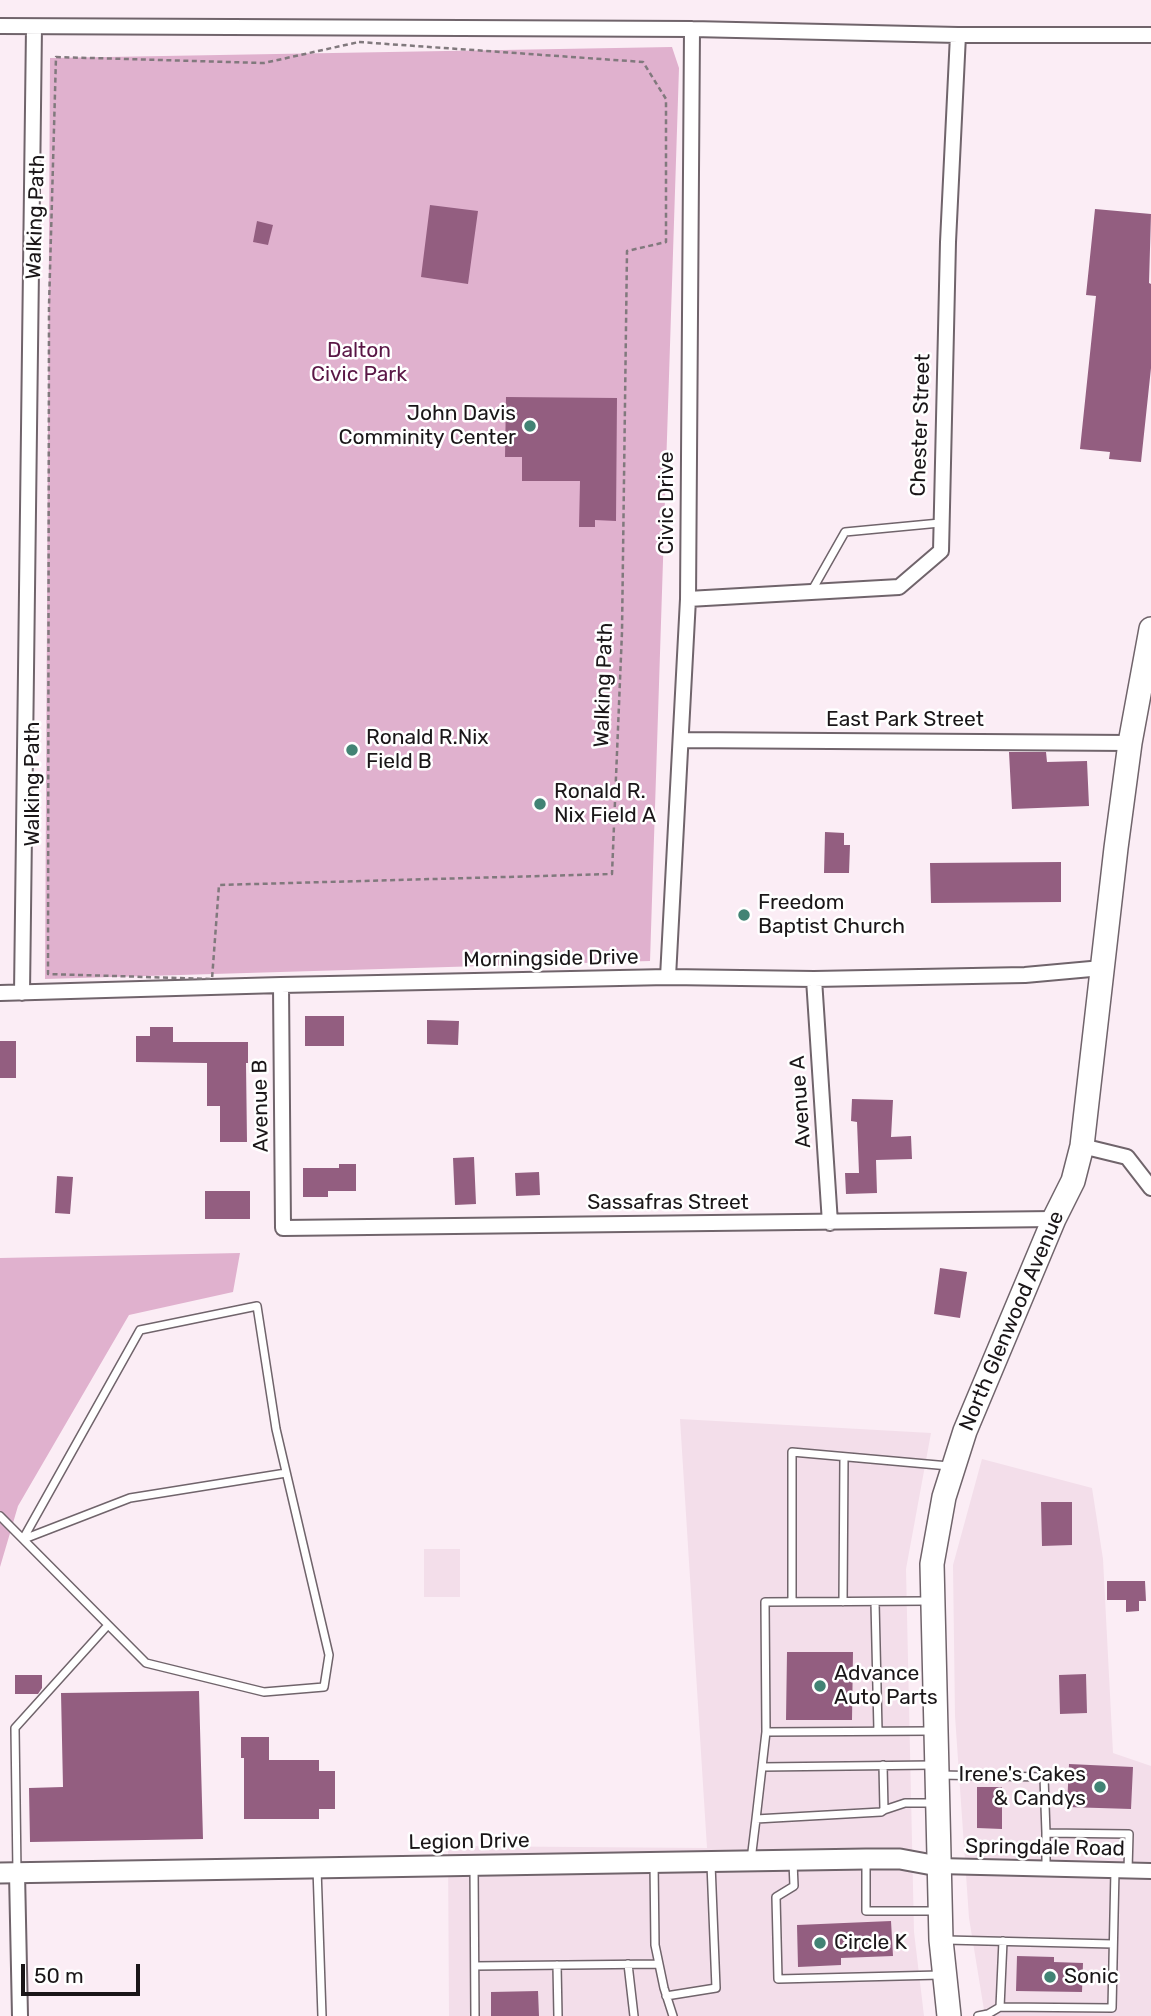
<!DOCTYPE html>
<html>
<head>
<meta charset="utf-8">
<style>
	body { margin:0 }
	#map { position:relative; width:1151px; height:2016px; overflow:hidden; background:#fbedf5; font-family:Rubik,sans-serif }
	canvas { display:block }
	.scale { position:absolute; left:21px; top:1964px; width:119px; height:32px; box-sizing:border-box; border:4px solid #1a1618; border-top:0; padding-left:9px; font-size:21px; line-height:24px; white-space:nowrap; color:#1a1618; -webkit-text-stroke:5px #fff; paint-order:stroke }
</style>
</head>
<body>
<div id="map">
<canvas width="1151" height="2016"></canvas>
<div class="scale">50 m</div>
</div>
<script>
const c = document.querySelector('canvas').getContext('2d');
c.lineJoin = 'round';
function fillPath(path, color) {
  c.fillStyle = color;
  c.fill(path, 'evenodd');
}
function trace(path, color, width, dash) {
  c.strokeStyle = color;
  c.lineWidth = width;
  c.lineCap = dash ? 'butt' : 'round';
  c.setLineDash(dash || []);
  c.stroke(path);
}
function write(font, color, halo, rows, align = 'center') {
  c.font = font + ' Rubik,sans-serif';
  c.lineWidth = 5;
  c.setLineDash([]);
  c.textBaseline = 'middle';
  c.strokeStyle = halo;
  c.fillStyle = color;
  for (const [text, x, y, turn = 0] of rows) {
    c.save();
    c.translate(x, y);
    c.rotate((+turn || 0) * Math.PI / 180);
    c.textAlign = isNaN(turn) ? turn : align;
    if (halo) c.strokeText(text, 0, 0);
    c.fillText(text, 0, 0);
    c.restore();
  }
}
fillPath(new Path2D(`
	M680,1419l251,14 -25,136 8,363 10,84h-475l-1,-170 259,2z
	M982,1459l110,29 11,71 10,194 38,13v250h-166l-16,-98 -14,-202 -2,-151z
	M424,1549h36v48h-36z`), '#f3deea');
fillPath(new Path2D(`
	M672,47l7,21 -29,893 -605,18 5,-921z
	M240,1253l-7,39 -104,23 -111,191 -18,61v-309z`), '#e0b1ce');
fillPath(new Path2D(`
	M430,205l48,6 -10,73 -47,-7z
	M1095,209l56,5 -2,69 2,1v84l-10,94 -32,-3 1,-7 -30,-3 16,-153 -10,-1z
	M257,221l16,4 -5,20 -15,-3z
	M506,397l111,1 -1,123 -21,-1v7h-16l1,-46h-58v-24h-17z
	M1009,752h37l1,10 40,-1 2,45 -77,3z
	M825,832l19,1v12h6l-1,28h-25z
	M1061,862v40l-130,1 -1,-40z
	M305,1016h39v30h-39z
	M427,1020l32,1 -1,24 -31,-1z
	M150,1027h23v15h75v21h-2l1,79h-27v-36h-13v-43l-71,-1v-26h14z
	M0,1041h16v37h-16z
	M852,1099l41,1 -2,37 20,-1 1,23 -36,1 1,33 -31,1 -1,-21h14l-2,-51 -6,-1z
	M474,1157l2,47 -21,1 -2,-47z
	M339,1164h17v27h-28v6h-25v-29h36z
	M539,1172l1,23 -24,1 -1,-23z
	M57,1176l16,1 -3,37 -15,-1z
	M205,1191h45v28h-45z
	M940,1268l27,4 -7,46 -26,-4z
	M1041,1502h31v43l-30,1z
	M1107,1581h38l1,20h-7v10l-13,1v-12h-19z
	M787,1652h66l-1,68h-66z
	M1086,1674l1,39 -27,1 -1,-39z
	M15,1675h27v13l-4,6h-23z
	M199,1691l4,148 -173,3 -1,-54 34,-1 -2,-94z
	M241,1737h28v23h50v11h16v38h-16v10h-75v-61h-3z
	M1069,1764l64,3 -2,42 -64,-2z
	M977,1787h25v42l-25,-1z
	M891,1921l2,35 -52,2v7l-43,2 -1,-42z
	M1017,1956l37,1v5l29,1 -1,29 -66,-1z
	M538,1991l1,25h-48v-24z`), '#935e80');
const service = new Path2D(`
	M811,592l34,-60 95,-9
	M0,1516l146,147 118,29 60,-5 5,-32 -53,-226 -19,-123 -117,24 -117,209
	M24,1539l106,-41 156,-25
	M792,1602v-150l157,14
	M843,1602l1,-145
	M875,1602l3,129
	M766,1732l165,-1
	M883,1765l1,45 -3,2 -125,7 6,-52 171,-2
	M762,1767l4,-35 -1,-130 163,-1
	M940,1775l104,2 2,56
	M884,1810l21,-7h29
	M866,1859v52h70
	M751,1860l5,-41
	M654,1862l1,83 9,43 9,28
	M793,1862l1,24 -18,11 2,82 162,-4
	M474,1866l1,150
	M317,1868l5,148
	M1046,1869v-36l83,1 -1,36
	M17,1873l-2,-145 93,-103
	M946,1940l167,4
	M628,1964l6,52
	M557,1965l1,51
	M475,1966l184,-2
	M666,1996l50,-8 -5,-124
	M1000,2007l3,-66
	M978,2016l10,-2 12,-7 112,1 3,-138`);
const minor = new Path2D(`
	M0,26l692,3 266,6h193
	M688,599l211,-12 42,-36 7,-309 10,-207
	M681,740l449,3
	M668,977l20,-378 4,-570
	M814,979l16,244
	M281,985l2,243 771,-9
	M0,993l281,-8 387,-8 146,2 211,-4 77,-7
	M22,993l12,-966
	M1082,1146l45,11 24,31
	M938,1866l213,5
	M17,1873l3,143`);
const tertiary = new Path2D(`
	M0,1873l866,-14h34l38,7`);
const primary = new Path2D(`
	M949,2016l-8,-76 -9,-376 12,-67 21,-66 89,-212 19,-38 9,-35 34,-298 14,-105 21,-114`);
trace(service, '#70646b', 10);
trace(minor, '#70646b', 18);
trace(tertiary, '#70646b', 23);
trace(primary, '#70646b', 26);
trace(new Path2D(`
	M359,42l284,20 23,37v143l-39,9 -5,381 -10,242 -393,11 -7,94 -164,-5 1,-668 7,-249 208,6z`), '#81797d', 2.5, [5, 3.5]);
trace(service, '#fff', 7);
trace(minor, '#fff', 14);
trace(tertiary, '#fff', 19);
trace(primary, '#fff', 23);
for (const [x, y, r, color] of [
	[530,426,7,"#428374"],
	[352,750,7,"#428374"],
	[540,804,7,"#428374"],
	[744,915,7,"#428374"],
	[820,1686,7,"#428374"],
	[1100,1787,7,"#428374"],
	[820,1943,7,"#428374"],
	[1050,1977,7,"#428374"]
]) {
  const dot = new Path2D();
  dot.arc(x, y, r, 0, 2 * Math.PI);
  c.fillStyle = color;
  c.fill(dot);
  trace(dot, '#fff', 2.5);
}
write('21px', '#1a1618', '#fff', [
	["Walking Path",36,217,-88],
	["Chester Street",921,425,-88],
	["Civic Drive",667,503,-90],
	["Walking Path",604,685,-88],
	["East Park Street",905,720],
	["Walking Path",33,784,-90],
	["Morningside Drive",551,959,-1],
	["Avenue A",801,1102,-94],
	["Avenue B",261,1106,-91],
	["Sassafras Street",668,1203],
	["North Glenwood Avenue",1012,1321,-67],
	["Legion Drive",469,1842,-1],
	["Springdale Road",1045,1848,1]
]);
write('21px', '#5a1746', '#fff', [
	["Dalton",359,351],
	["Civic Park",359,375]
]);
write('21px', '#1a1618', '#fff', [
	["John Davis",516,414,"right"],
	["Comminity Center",516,438,"right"],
	["Ronald R.Nix",366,738],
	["Field B",366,762],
	["Ronald R.",554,792],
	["Nix Field A",554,816],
	["Freedom",758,903],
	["Baptist Church",758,927],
	["Advance",834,1674],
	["Auto Parts",834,1698],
	["Irene's Cakes",1086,1775,"right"],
	["& Candys",1086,1799,"right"],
	["Circle K",834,1943],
	["Sonic",1064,1977]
], 'left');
</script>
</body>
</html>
